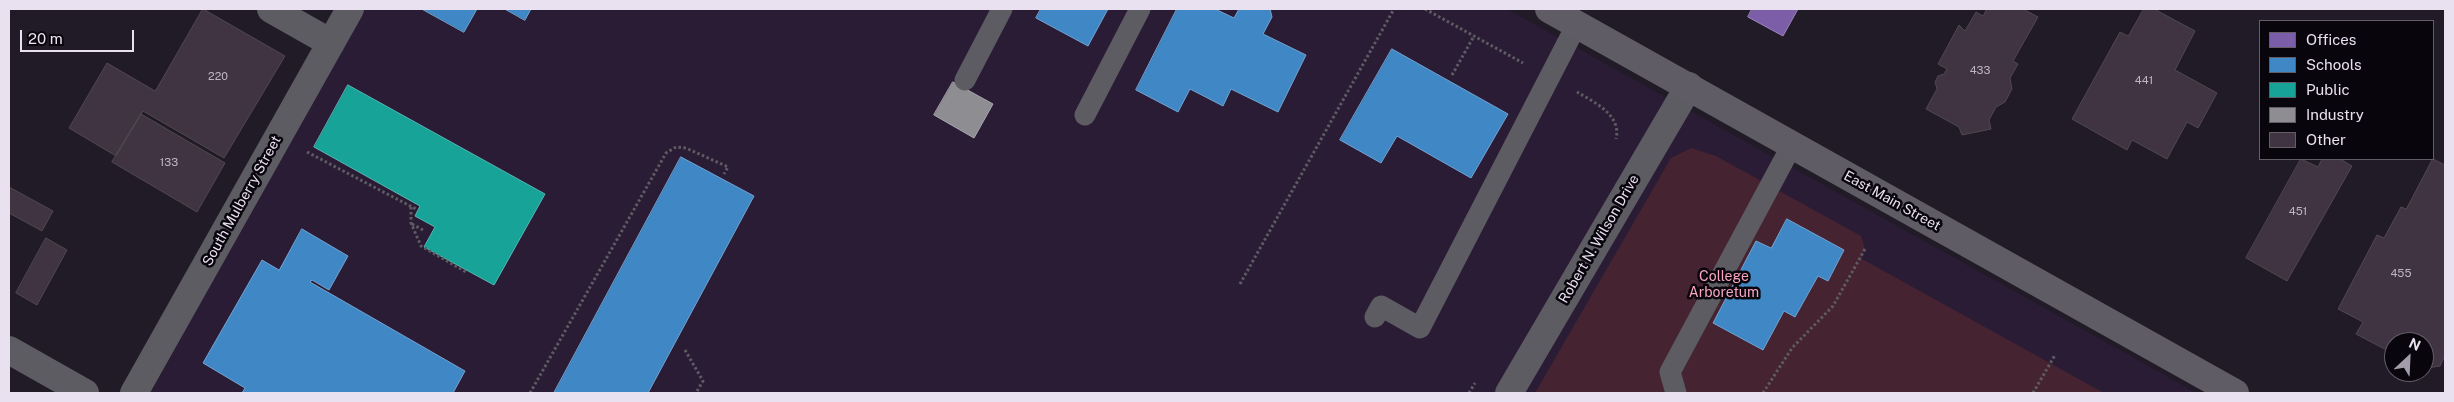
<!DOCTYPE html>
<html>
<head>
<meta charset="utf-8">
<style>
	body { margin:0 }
	#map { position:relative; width:2454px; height:402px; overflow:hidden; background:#211b27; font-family:"Public Sans",sans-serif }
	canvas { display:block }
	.frame { position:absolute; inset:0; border:10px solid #e9e1f0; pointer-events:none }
	.legend { position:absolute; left:2259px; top:20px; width:175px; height:140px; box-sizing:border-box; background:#09050d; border:1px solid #635d68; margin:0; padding:6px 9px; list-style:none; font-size:15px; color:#e9e1f0 }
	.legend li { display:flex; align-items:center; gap:10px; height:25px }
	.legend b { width:25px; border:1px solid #635d68 }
	.north { position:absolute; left:2384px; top:332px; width:50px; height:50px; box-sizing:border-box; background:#09050d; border:1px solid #635d68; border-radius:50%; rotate:25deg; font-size:14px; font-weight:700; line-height:20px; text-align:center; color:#e9e1f0 }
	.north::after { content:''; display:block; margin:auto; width:18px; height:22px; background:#a39caa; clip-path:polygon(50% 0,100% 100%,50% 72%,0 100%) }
	.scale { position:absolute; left:20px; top:30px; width:114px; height:22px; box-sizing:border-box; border:2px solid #e9e1f0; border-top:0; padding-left:6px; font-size:15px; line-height:18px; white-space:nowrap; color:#e9e1f0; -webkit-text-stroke:4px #09050d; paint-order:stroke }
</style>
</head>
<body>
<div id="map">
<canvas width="2454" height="402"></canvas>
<div class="frame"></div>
<ul class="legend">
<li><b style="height:14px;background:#7b5ea7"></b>Offices</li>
<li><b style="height:14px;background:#3f88c5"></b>Schools</li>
<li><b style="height:14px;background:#17a398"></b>Public</li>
<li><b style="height:14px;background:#8d8d92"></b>Industry</li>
<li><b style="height:14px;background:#413442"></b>Other</li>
</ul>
<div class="north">N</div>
<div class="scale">20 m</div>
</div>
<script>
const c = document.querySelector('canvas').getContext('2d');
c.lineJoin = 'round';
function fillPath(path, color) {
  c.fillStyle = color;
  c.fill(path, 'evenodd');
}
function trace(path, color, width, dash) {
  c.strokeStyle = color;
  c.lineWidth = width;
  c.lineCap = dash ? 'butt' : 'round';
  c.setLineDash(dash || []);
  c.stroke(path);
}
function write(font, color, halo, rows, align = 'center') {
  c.font = font + ' "Public Sans",sans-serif';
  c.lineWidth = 5;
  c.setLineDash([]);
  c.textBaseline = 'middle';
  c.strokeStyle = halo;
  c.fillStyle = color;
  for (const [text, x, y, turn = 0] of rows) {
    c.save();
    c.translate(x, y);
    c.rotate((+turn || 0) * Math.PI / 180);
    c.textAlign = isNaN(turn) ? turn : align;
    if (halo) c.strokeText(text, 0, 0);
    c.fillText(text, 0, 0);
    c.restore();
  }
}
fillPath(new Path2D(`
	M359,9h1148l690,384h-2046z`), '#2b1c35');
fillPath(new Path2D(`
	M1691,148l25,8 145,80 4,13 -3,10 242,134h-569l136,-235z`), '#462330');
const offices = new Path2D(`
	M1752,9h46l-15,27 -35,-19z`);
fillPath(offices, '#7b5ea7');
trace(offices, '#9c85bd', 1);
const schools = new Path2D(`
	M422,9h55l-13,23z
	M505,9h26l-6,11z
	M1041,9h67l-20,37 -52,-28z
	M1177,9h38l19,9 5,-9h31l2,8 -9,17 43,21 -28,57 -47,-23 -8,17 -33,-17 -12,23 -42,-22z
	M1392,49l116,65 -37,64 -74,-42 -16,27 -41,-23z
	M681,157l73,39 -106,197h-94z
	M1787,219l57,31 -16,31 -10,-5 -23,41 -11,-6 -21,39 -50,-27 43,-82 15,7z
	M302,229l46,27 -19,34 -17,-10 -2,2 155,89 -12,22h-211l3,-5 -42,-25 59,-103 17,10z`);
fillPath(schools, '#3f88c5');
trace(schools, '#72a3d2', 1);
const public = new Path2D(`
	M348,85l197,109 -51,91 -70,-38 11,-20 -20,-11 5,-10 -106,-59z`);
fillPath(public, '#17a398');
trace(public, '#56b6b2', 1);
const industry = new Path2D(`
	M953,82l40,22 -19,34 -40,-23z`);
fillPath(industry, '#8d8d92');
trace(industry, '#a9a6ae', 1);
const building = new Path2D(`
	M203,9l82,47 -61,102 -81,-47 -27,45 -47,-28 38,-65 48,28z
	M1987,9h36l15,8 -25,44 5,3 -8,14 2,11 -7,13 -9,5 -7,13 2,9 -29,6 -3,-8 -33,-18 11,-20 -2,-7 3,-6 6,-2 3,-5 -9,-5 21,-39 6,6 11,-19 7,4z
	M2144,9h10l41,22 -20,39 42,23 -19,35 -11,-6 -20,37 -35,-19 -5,10 -55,-31 48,-87 8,4z
	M141,114l84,49 -28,49 -85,-50z
	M2301,159l17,8 4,-8h18l12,7 -65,115 -41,-23z
	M2433,159l12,6v190l-5,11 -13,2 -3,-1v-25h-30v12l-38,-20 7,-12 -25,-13 39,-74 7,3 17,-31 5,2z
	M9,187l44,24 -11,20 -33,-18z
	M46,238l21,12 -30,55 -21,-12z`);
fillPath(building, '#413442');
trace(building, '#4f4851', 1);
trace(new Path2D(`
	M1425,9l98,54
	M1452,75l22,-39
	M1577,92c17,10 45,23 39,47
	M307,152l109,57
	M411,207v16l10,23 45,26
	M412,224l11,6
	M1240,284l154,-275
	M685,350l18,31 -7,12
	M530,393l136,-240 10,-6 10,1 42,19 -4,7
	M1469,393l6,-10
	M1763,393l29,-45 41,-42 32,-57
	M2033,393l22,-38`), '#5d5c62', 3, [2.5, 2.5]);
trace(new Path2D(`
	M965,80l37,-71
	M1085,115l55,-106
	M1375,317l6,-11 39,22 157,-304
	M1676,393l-6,-21 122,-227`), '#5c5c62', 21);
trace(new Path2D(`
	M271,9l60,34
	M9,350l76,43
	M134,393l216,-384
	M1509,393l180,-307`), '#5c5c62', 28);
trace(new Path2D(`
	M1549,9l686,384`), '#5f5c65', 28);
write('11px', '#bfb6c4', null, [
	["433",1980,71],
	["220",218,77],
	["441",2144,81],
	["133",169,163],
	["451",2298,212],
	["455",2401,274]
]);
write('14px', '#e9e1f0', '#09050d', [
	["South Mulberry Street",242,201,-61],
	["East Main Street",1892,201,29],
	["Robert N. Wilson Drive",1599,239,-60]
]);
write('14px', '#f9a6be', '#09050d', [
	["College",1724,277],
	["Arboretum",1724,293]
]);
</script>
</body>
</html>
